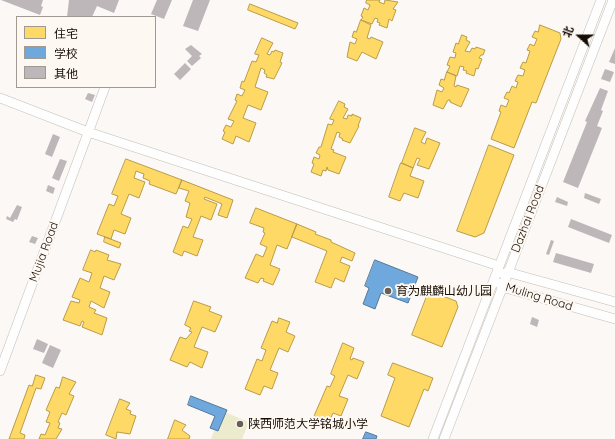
<!DOCTYPE html>
<html>
<head>
<meta charset="utf-8">
<style>
	body { margin:0 }
	#map { position:relative; width:615px; height:439px; overflow:hidden; background:#fbf8f5; font-family:Quicksand,"Noto Sans SC",sans-serif }
	canvas { display:block }
	.legend { position:absolute; left:16px; top:16px; width:140px; height:72px; box-sizing:border-box; background:#fef8f2; border:1px solid #a19a92; margin:0; padding:5px 7px; list-style:none; font-size:12px; color:#150c03 }
	.legend li { display:flex; align-items:center; gap:8px; height:20px }
	.legend b { width:20px; border:1px solid #a19a92 }
	.north { position:absolute; left:559px; top:16px; width:40px; height:40px; -webkit-text-stroke:3px #fef8f2; paint-order:stroke; rotate:291deg; font-size:11px; font-weight:700; line-height:16px; text-align:center; color:#150c03 }
	.north::after { content:''; display:block; margin:auto; width:14px; height:18px; background:#150c03; clip-path:polygon(50% 0,100% 100%,50% 72%,0 100%) }
</style>
</head>
<body>
<div id="map">
<canvas width="615" height="439"></canvas>
<ul class="legend">
<li><b style="height:11px;background:#ffd966"></b>住宅</li>
<li><b style="height:11px;background:#6fa8dc"></b>学校</li>
<li><b style="height:11px;background:#beb7ba"></b>其他</li>
</ul>
<div class="north">北</div>
</div>
<script>
const c = document.querySelector('canvas').getContext('2d');
c.lineJoin = 'round';
function fillPath(path, color) {
  c.fillStyle = color;
  c.fill(path, 'evenodd');
}
function trace(path, color, width, dash) {
  c.strokeStyle = color;
  c.lineWidth = width;
  c.lineCap = dash ? 'butt' : 'round';
  c.setLineDash(dash || []);
  c.stroke(path);
}
function write(font, color, halo, rows, align = 'center') {
  c.font = font + ' Quicksand,"Noto Sans SC",sans-serif';
  c.lineWidth = 4;
  c.setLineDash([]);
  c.textBaseline = 'middle';
  c.strokeStyle = halo;
  c.fillStyle = color;
  for (const [text, x, y, turn = 0] of rows) {
    c.save();
    c.translate(x, y);
    c.rotate((+turn || 0) * Math.PI / 180);
    c.textAlign = isNaN(turn) ? turn : align;
    if (halo) c.strokeText(text, 0, 0);
    c.fillText(text, 0, 0);
    c.restore();
  }
}
fillPath(new Path2D(`
	M222,411l27,11 -7,17h-31z`), '#ecebce');
const homes = new Path2D(`
	M367,0h13l-1,2 5,2 1,-4 13,2 -5,7 3,1 -4,11 -3,-2 -2,9 -8,-3 1,-2 -3,-1 1,-3 -3,-1 -3,6 -11,-4 2,-3 -2,-1 3,-8 4,2 2,-5 -4,-2z
	M250,4l48,19 -3,6 -47,-19z
	M361,20l10,5 -4,13 3,1 1,-2 12,5 -7,17 -14,-7 -5,9 -10,-4 3,-15 5,2 2,-5 -5,-2 2,-6 2,1z
	M540,25l20,8 1,6 -25,64 -4,-1 -18,46 -23,-9 10,-27 -2,-1 2,-6 5,2 3,-7 -5,-2 3,-6 2,1 3,-7 4,2 2,-6 -3,-1 3,-6 5,1 2,-6 -5,-2 3,-6 3,1 4,-12 -3,-1 3,-6 4,2 3,-7 -5,-2 3,-6 3,1z
	M462,35l5,2 -1,3 4,2 -5,9 5,1 2,-4 3,1 1,-2 9,3 -2,5h-2l-2,3 3,1 -4,10 -2,-1 -2,8 -8,-3 1,-2 -4,-1 1,-3 -4,-1 -3,10 -10,-4 3,-6 -3,-1 3,-8 5,1 1,-5 -3,-1 3,-9 2,1z
	M262,38l11,5 -6,11 3,1 2,-4 2,1 1,-2 8,3 -3,9 2,1 -8,16 -8,-2 1,-2 -3,-2 1,-3 -4,-2 -6,19 13,5 -7,18 -13,-5 -5,13 13,5 -7,19 -13,-6 -3,8 -11,-5 3,-7 -2,-1 3,-6 5,2 3,-6 -6,-2 9,-18 -2,-1 2,-6 5,2 3,-6 -5,-2 2,-7 2,1 8,-21 4,1 3,-7 -4,-1z
	M447,72l9,4 -2,10 2,1 1,-2 12,4 -8,18 -11,-5v-2h-2l-5,9 -10,-4 4,-15 5,2 2,-4 -5,-3 2,-6 3,1z
	M339,101l6,3 -1,3 4,2 -5,9 4,1 1,-4 4,1v-2l9,4 -3,8h1l-9,17 -8,-3 1,-1 -4,-2 1,-4 -3,-1 -6,17 3,1 -1,2 13,5 -7,17 -11,-4 -1,-3 -1,4 -3,-1 -2,6 -10,-4 3,-8 -2,-1 2,-6 5,2 1,-4 -4,-2 3,-6h2l7,-23 4,1 2,-5 -4,-1z
	M415,128l11,4 -5,10 4,2 2,-6 13,5 -11,26 -12,-4 3,-6 -3,-1 -4,10 -11,-5z
	M489,145l25,10 -30,78 -9,4 -18,-6z
	M126,159l56,21 -6,14 -27,-10 1,-3 -7,-3 1,-4 -8,-3 -2,7 11,4 -6,16 -10,-4 -8,20 10,4 -6,16 -11,-4 -3,9 -14,-5 12,-30 5,2 4,-10 -6,-2z
	M401,163l12,5 -3,8 14,5 -6,17 -14,-5 -4,8 -11,-4z
	M182,180l51,20 -6,18 -9,-3 4,-11 -17,-7 -1,2 13,5 -6,16 -10,-4 -8,21 10,3 -6,16 -13,-5 -2,5 -9,-4 10,-26 5,2 4,-9 -6,-2 4,-14 -5,-2 4,-10 -10,-3z
	M256,208l41,16 -10,25 -10,-4 -7,20 10,4 -7,16 -10,-4 1,-2 -3,-1 -3,5 -13,-5 11,-24 7,3 4,-10 -7,-3 5,-11 -2,-1 1,-4 -14,-5z
	M297,224l19,8 -1,2 16,6v2l24,11 -3,8 -10,-4 -2,5 10,4 -6,16 -9,-4 -4,10 -16,-6 12,-31 -35,-14z
	M105,237l16,6 -2,5 -15,-6z
	M91,250l4,2 1,-2 13,5 -2,5 14,4 -7,16 -10,-4 -4,12 10,4 -6,16 -13,-7 -2,6 7,3 -2,3 13,5 -5,17 -20,-8 2,-5 -2,-1 -2,5 -17,-6 8,-19 8,2 1,-3 -8,-3 8,-19 9,4 3,-9 -9,-3z
	M429,291l27,10 2,6 -16,40 -30,-12z
	M194,301l17,6 -2,4 13,5 -7,16 -13,-5 -8,20 14,5 -6,16 -12,-6 -3,5 -17,-7 10,-23 6,2 6,-7 -3,-1 2,-3 -6,-3z
	M279,318l11,4 -4,10 9,4 -7,16 -9,-4 -9,22 8,3 -6,16 -8,-3 -4,9 -15,-6 12,-30 5,2 4,-11 -5,-2 11,-27 5,2z
	M343,343l11,5 -4,11 2,1 1,-2 11,4 -7,17 -9,-4 -9,21 9,3 -7,17 -8,-3 -4,9 -15,-6 13,-30 3,1 5,-11 -4,-2z
	M393,363l40,15 -5,13 -4,-2 -15,38 -28,-11 14,-38 -7,-3z
	M36,375l9,3 -4,11 -5,-1 -16,45 5,2 -1,4h-15l20,-54 3,1z
	M63,377l13,5 -7,12 5,2 -8,19 -4,-2 -4,9 2,1 -2,5 4,1 -6,10h-17l2,-5 4,1 5,-12 -4,-1 4,-10 -4,-2 10,-23 3,1z
	M120,399l10,4 -4,6 5,2 -1,3 6,2 -6,18 -13,-2 -1,7 -10,-4z
	M175,420l11,5 -4,5 8,6 -1,3h-21z`);
fillPath(homes, '#ffd966');
trace(homes, '#b99c48', 1);
const schools = new Path2D(`
	M375,260l43,17 -10,26 -27,-10 -6,16 -12,-5 6,-16 -4,-2z
	M191,396l36,14 -9,21 -8,-3 5,-12 -27,-11z
	M366,432l11,4 -1,3h-13z`);
fillPath(schools, '#6fa8dc');
trace(schools, '#54799b', 1);
fillPath(new Path2D(`
	M1,0h42l-2,6 2,1 -3,8z
	M69,0h50l-5,13 -17,-7 -5,11h-25z
	M157,0h15l-8,19 -13,-5z
	M193,0h17l-12,31 -15,-5z
	M191,45l11,9 -3,2 2,2 -9,8 -5,-5 5,-5 -7,-7z
	M615,48v16l-6,-2z
	M185,63l6,6 -11,11 -6,-6z
	M605,69l9,3 -4,10 -9,-3z
	M600,88l8,3 -7,19 2,1 -6,15 5,2 -24,60 -15,-6 24,-60 -2,-1z
	M88,93l7,2 -3,7 -7,-3z
	M53,134l7,3 -8,20 -7,-3z
	M60,159l7,2 -8,20 -7,-3z
	M48,185l7,3 -2,6 -7,-3z
	M585,193l16,6 -2,5 -15,-6z
	M557,197l11,5 -1,4 -12,-4z
	M17,205l5,2 -5,13 -2,-1 -2,3 -7,-3 1,-3 3,2z
	M571,219l41,16 -3,8 -41,-16z
	M32,236l6,2 -3,6 -6,-2z
	M551,240l3,1 -5,14 -3,-1z
	M556,253l38,11 -3,9 -38,-11z
	M532,317l7,3 -2,7 -7,-3z
	M37,339l11,5 -4,9 -11,-4z
	M50,345l11,5 -8,18 -11,-5z`), '#beb7ba');
const secondary = new Path2D(`
	M0,98l88,34 411,134
	M503,274l4,-2 108,30
	M499,283l3,4 113,32
	M0,371l105,-284
	M433,439l168,-439
	M444,439l169,-439`);
trace(secondary, '#c4beb7', 10);
trace(secondary, '#fefefe', 9);
for (const [x, y, r, color] of [
	[388,291,4,"#665f58"],
	[240,424,4,"#665f58"]
]) {
  const dot = new Path2D();
  dot.arc(x, y, r, 0, 2 * Math.PI);
  c.fillStyle = color;
  c.fill(dot);
  trace(dot, '#fef8f2', 1.5);
}
write('12px', '#150c03', '#fef8f2', [
	["Dazhai Road",528,219,-69],
	["Mujia Road",44,252,-70],
	["Muling Road",539,297,17]
]);
write('12px', '#150c03', '#fef8f2', [
	["育为麒麟山幼儿园",396,291],
	["陕西师范大学铭城小学",248,424]
], 'left');
</script>
</body>
</html>
